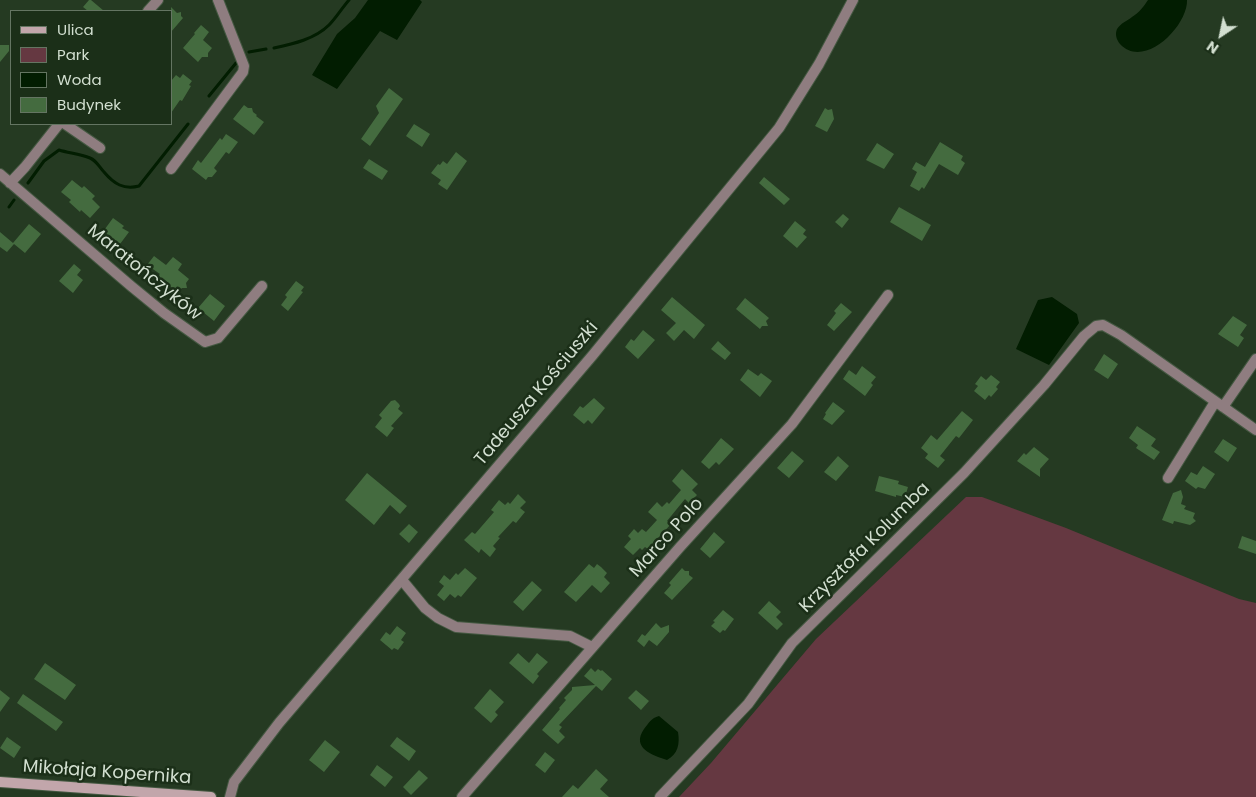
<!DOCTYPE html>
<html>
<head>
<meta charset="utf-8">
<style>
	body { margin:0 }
	#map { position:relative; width:1256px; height:797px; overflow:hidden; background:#253a22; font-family:Poppins,sans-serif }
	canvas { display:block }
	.legend { position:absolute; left:10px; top:10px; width:162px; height:115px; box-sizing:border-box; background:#1b2f18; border:1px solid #647562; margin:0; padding:6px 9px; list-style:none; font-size:15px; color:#d2dfd0 }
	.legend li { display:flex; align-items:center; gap:10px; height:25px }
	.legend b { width:25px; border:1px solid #647562 }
	.north { position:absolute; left:1196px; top:10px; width:50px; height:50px; -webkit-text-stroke:4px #1b2f18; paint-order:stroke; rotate:214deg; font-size:14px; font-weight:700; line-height:20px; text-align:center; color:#d2dfd0 }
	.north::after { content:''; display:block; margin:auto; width:18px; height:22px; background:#d2dfd0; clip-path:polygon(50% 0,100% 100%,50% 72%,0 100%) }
</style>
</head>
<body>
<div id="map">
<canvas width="1256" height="797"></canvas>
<ul class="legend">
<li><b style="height:6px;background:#c2a6ab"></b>Ulica</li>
<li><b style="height:14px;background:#653841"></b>Park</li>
<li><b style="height:14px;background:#021d01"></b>Woda</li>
<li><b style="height:14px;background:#446b3f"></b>Budynek</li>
</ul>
<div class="north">N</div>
</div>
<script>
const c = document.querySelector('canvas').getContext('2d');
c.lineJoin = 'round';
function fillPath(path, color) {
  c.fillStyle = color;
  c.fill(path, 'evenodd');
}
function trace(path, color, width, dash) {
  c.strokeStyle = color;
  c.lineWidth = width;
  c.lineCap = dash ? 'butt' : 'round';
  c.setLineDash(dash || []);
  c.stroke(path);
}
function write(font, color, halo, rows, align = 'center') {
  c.font = font + ' Poppins,sans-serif';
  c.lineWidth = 5;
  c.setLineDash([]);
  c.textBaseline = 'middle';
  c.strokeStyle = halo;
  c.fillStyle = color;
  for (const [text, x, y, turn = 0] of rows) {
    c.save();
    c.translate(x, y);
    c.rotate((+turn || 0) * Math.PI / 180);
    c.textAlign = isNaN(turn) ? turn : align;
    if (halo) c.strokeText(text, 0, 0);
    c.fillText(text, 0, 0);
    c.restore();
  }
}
fillPath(new Path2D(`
	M966,497h16l84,31 173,71 17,4v194h-577l32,-34 105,-124z`), '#653841');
fillPath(new Path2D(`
	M368,0h52l2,2 -25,38 -17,-9 -43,58 -25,-14 25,-41 18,-16z
	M1148,0h39c1,26 -43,70 -67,44 -4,-5 -5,-10 -3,-15 4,-6 10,-8 15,-12 7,-4 12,-11 16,-17z
	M1052,297l25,17 2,9 -30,42 -33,-16 22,-49z
	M659,716l19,16c2,12 0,22 -11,28 -15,-5 -36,-12 -23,-31 5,-6 7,-11 15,-13z`), '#021d01');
trace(new Path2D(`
	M274,48c19,-4 41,-9 55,-23 7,-7 13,-17 20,-25
	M249,52l17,-3
	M209,96l27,-33
	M28,183l16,-22 15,-11c10,3 21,4 31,8 7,3 9,9 14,14 10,12 20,18 35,14l49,-62
	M9,207l5,-7`), '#021d01', 3);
fillPath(new Path2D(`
	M89,0h2l13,11h-16l-5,-4z
	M171,7l6,6 4,-1v4l2,2 -12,14z
	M201,25l8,7 -6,8 9,8 -4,5v4h-6l-4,5 -15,-14 12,-14 -1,-1z
	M0,45h9v6l-9,11z
	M183,74l9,7 -3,4 2,1 -9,15 -2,-1 -9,13v-32l5,-6 4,3z
	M389,88l14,11 -33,47 -9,-7 18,-26 -3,-7z
	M244,105l4,3h4l1,4 4,3 -1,1 8,6 -10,13 -21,-16z
	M825,108l3,2 4,-1 2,10 -7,13 -12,-6z
	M414,124l16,10 -8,13 -16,-11z
	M226,134l12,8 -9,12 -3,-2 -12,16 3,3 -5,6h-4l-2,3 -14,-11 6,-9 3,3 19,-25 2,2z
	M940,142l23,14 -2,4 4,3 -7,12 -19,-11 -15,25 -2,-2 -3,4 -9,-5 7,-14 -5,-3 4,-7 9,5z
	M877,143l17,11 -10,15 -18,-9z
	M456,152l11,9 -20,29 -9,-6 3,-4 -10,-7 7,-9 2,1 3,-4 4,3z
	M369,159l19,12 -6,9 -19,-12z
	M764,177l26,22 -6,6 -25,-22z
	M72,180l10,8 2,-2 11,10 -3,3 8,8 -10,11 -9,-8 -1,2 -11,-10 2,-2 -10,-8z
	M899,207l32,18 -9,16 -32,-19z
	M843,214l6,5 -7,9 -7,-6z
	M113,218l11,8 -2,2 7,4 -9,12 -18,-11z
	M795,221l11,9 -3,4 4,3 -10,11 -14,-12z
	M29,224l12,10 -16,19 -11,-9 -7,8 -7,-5v-15l13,11z
	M154,256l12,9 7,-8 9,7 -4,6 11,9 -3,4 1,5h-5l-4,4 -21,-15 3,-3 -13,-9z
	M74,264l7,6 -4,5 6,5 -10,13 -14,-12z
	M296,281l8,6 -3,4 2,1 -15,19 -7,-6 6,-8 -2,-2z
	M210,294l15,12 -11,15 -16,-13z
	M672,297l33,28 -11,14 -10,-9 -10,11 -8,-8 10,-10 -15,-13z
	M745,298l24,20 -3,3 2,5h-6l-2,3 -24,-20z
	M841,303l11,9 -18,19 -7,-6 9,-12 -2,-2z
	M1233,316l14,9 -7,10 4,3 -6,9 -20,-13z
	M643,330l12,10 -17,19 -13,-12 6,-8 3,2z
	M718,341l13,12 -6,7 -14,-11z
	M1104,354l14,10 -10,15 -14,-9z
	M862,366l14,11 -5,6 2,2 -8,11 -22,-17 6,-9 7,5z
	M748,369l10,7 3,-3 11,8 -12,16 -20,-17z
	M991,375l9,7 -4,5 2,2 -7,8 -2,-2 -4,5 -11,-9 4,-5 -3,-2 6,-8 5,4z
	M594,398l11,10 -13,16 -4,-4 -4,4 -11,-9 7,-9 3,2z
	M395,400l4,4 1,2 -2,3 5,4 -12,13 3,2 -7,9 -12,-10 7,-9 -3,-3 12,-14z
	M833,402l12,9 -13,14 -9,-6 3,-5 -1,-1z
	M962,411l11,9 -14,18 -3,-2 -16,20 5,4 -7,8 -13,-10 3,-4 -7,-6 10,-13 6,5z
	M1137,426l19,13 -5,7 9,6 -6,8 -18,-12 2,-3 -9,-7z
	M721,438l13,11 -15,16 -3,-3 -7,7 -8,-7z
	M1223,439l14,9 -9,14 -14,-10z
	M1034,447l15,12 -9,10v8l-23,-16 7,-8 2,2z
	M792,451l12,10 -15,17 -12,-10z
	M838,456l11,10 -13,15 -12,-9z
	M1203,466l12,8 -10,15 -7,-2 -2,2 -11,-8 6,-9 6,3z
	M682,469l16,15 -6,6 5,5 -8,8 -4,-4 -18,22 4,3 -23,25 -3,-2 -3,3 -2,-2 -7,7 -9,-8 7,-8 -3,-3 6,-7 4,4 4,-4 4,3 11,-12 -9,-8 9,-10 5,5 5,-5 2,2 12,-14 -9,-9z
	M367,473l40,33 -7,8 -10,-9 -16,20 -29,-25z
	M879,476l20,5 -1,3 10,3 -3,10 -9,-2v2l-21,-6z
	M1181,490l2,7 -2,7 5,2 -2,3 11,4 -2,5 3,3 -6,4 -16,-4 -1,3 -11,-4 11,-27z
	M518,494l8,8 -6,6 5,4 -9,11 -3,-2 -15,16 2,1 -7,8 3,3 -6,8 -9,-8 -2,4 -15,-13 8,-8 3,2 19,-22 -3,-2 8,-10 6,5 3,-3 2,2z
	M409,524l9,8 -9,11 -10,-9z
	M714,532l11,10 -15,16 -10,-9z
	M1242,536l14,5v13l-18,-6z
	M589,564l5,4 3,-4 4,3 6,6 -3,4 6,6 -9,10 -9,-8 -16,17 -12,-10z
	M465,568l12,10 -16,19 -3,-2 -3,3 -5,-4 -6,7 -7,-6 7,-9 -5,-4 5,-7 6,5 6,-7 2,2z
	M682,568l3,3h4v4l4,3 -21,22 -8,-7 7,-8 -2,-2z
	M532,581l10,9 -19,21 -10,-9z
	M769,601l12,11 -5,5 7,7 -6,6 -19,-17z
	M723,610l11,9 -9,12 -2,-1 -3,3 -9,-7 4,-4 -2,-1z
	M656,623l5,5 8,-3v7l-12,14 -8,-6 -5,7 -7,-6 5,-7 3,2z
	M397,626l9,7 -5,7 3,2 -6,8 -4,-2 -2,2 -12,-10 6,-8 4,3z
	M518,653l11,10 8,-10 11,9 -11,12 2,2 -6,8 -24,-21z
	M45,663l31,22 -11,15 -31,-21z
	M591,668l4,4 3,-3 3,2 1,-1 10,9 -10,12 -6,-5 -37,39 3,2 -3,4 6,6 -7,7 -16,-14 18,-21 -1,-1 7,-8 -2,-2 8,-8v-3l23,-2 -11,-9z
	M490,689l14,13 -9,10 3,3 -7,8 -17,-15z
	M0,690l10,8 -10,14z
	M636,690l13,11 -8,9 -13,-12z
	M23,694l40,28 -7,9 -39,-28z
	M7,737l14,10 -7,11 -14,-10z
	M397,737l19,14 -7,10 -19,-15z
	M325,740l15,12 -16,20 -15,-12z
	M545,752l10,8 -10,13 -10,-8z
	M377,765l16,12 -8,10 -15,-12z
	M596,769l12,11 -8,9 9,8h-47l11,-12 5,4z
	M419,770l9,8 -17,17 -8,-8z`), '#446b3f');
const street = new Path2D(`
	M148,11l10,-11
	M65,124l35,24
	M171,169l72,-97 1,-6 -26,-66
	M0,174l131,112 33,27 41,29 13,-4 44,-52
	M10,183l15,-16 34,-43
	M1223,407l33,-48
	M1168,478l47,-76
	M402,580l23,28 13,10 18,9 114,9 22,11
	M230,797l4,-15 45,-59 313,-367 187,-228 40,-64 34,-64
	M462,797l218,-250 112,-123 96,-129
	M660,797l88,-93 44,-61 172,-170 80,-88 40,-49 12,-10 7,-1 18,10 135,95`);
const secondary = new Path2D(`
	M0,782l211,15`);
trace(street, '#445841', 12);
trace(secondary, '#445841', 12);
trace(street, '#8f7d80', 10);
trace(secondary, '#c2a6ab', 10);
write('18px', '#d2dfd0', '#1b2f18', [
	["Maratończyków",144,273,39],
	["Tadeusza Kościuszki",537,394,-50],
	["Marco Polo",667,538,-48],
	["Krzysztofa Kolumba",865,548,-45],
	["Mikołaja Kopernika",107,773,4]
]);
</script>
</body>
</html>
